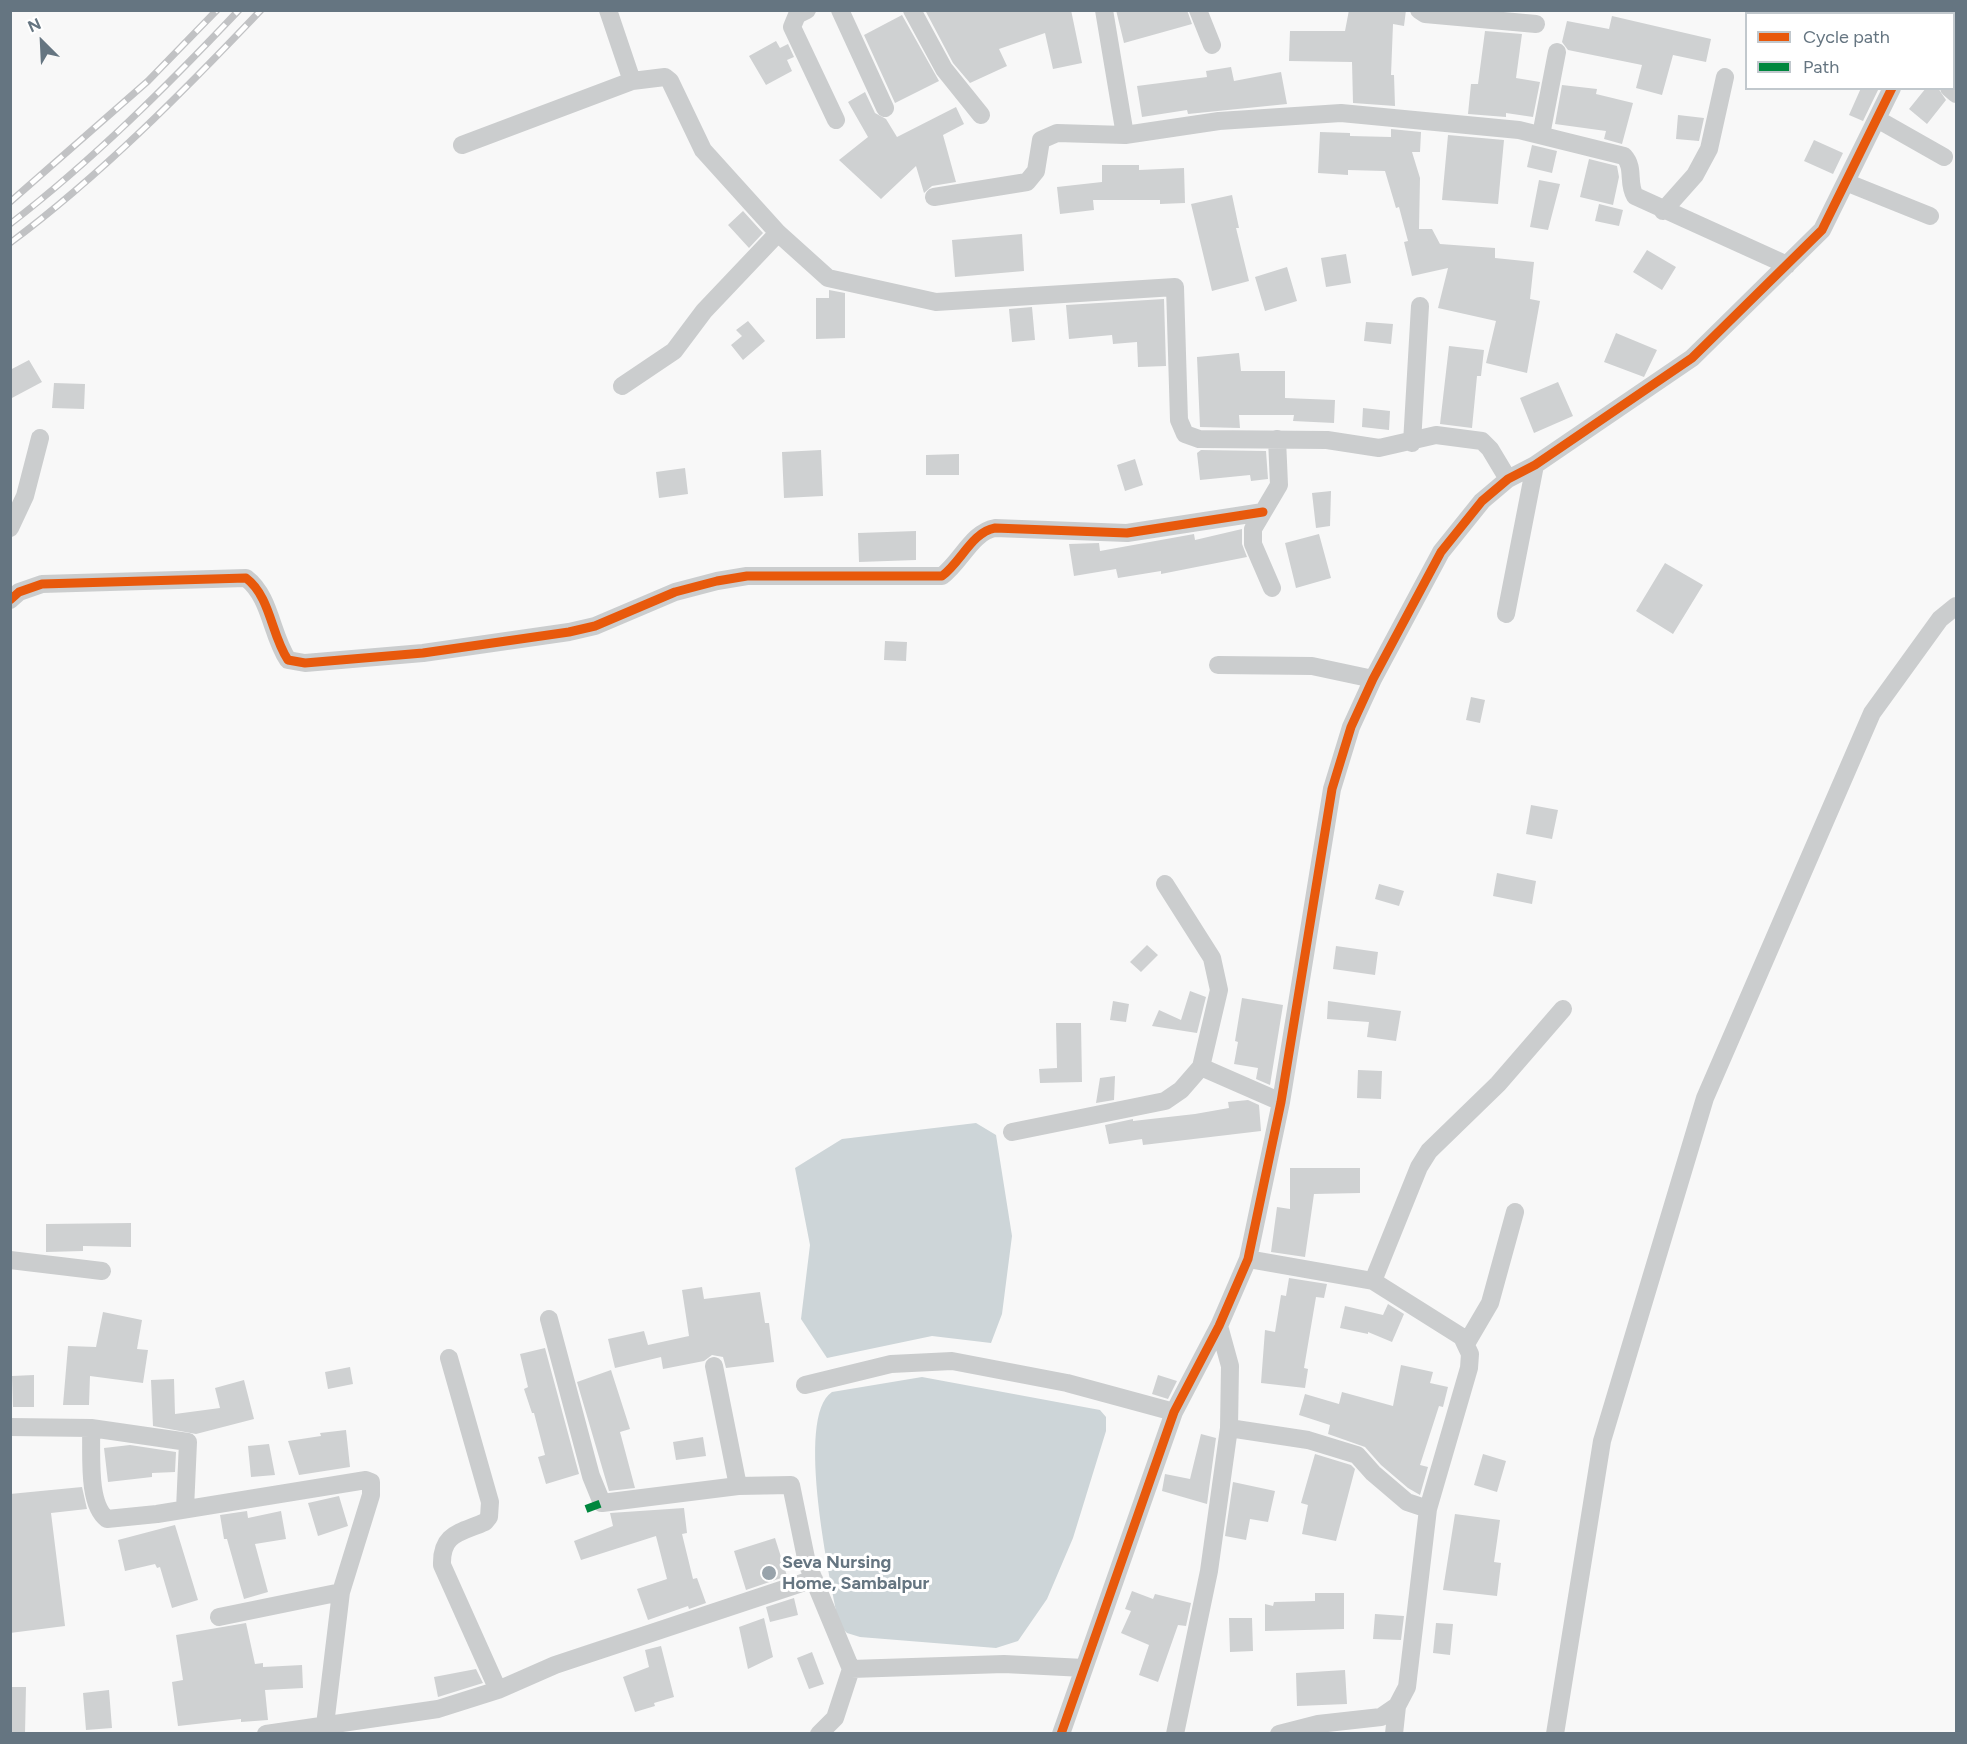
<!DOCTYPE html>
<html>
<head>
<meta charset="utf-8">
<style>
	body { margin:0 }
	#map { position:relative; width:1967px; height:1744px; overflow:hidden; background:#f8f8f8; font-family:Figtree,sans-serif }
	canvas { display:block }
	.frame { position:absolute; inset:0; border:12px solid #657581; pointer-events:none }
	.legend { position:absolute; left:1745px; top:12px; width:210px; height:78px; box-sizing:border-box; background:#fff; border:2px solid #c1c8cd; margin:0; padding:8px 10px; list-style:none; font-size:18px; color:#657581 }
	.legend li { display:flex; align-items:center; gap:12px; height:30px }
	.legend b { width:30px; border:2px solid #c1c8cd }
	.north { position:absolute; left:12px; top:12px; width:60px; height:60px; -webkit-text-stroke:4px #fff; paint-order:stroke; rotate:336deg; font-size:16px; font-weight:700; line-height:24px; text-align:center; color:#657581 }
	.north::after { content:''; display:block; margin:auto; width:21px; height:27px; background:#657581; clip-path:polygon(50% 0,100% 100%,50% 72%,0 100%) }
</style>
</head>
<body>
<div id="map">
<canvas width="1967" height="1744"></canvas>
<div class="frame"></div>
<ul class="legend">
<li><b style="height:8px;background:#e8590c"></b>Cycle path</li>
<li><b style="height:8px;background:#00873e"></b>Path</li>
</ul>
<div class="north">N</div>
</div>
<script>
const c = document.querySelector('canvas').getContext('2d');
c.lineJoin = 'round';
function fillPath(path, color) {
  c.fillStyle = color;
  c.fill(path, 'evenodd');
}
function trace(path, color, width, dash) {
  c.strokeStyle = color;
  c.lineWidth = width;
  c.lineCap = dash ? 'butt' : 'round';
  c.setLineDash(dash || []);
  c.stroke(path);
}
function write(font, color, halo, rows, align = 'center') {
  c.font = font + ' Figtree,sans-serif';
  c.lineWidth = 6;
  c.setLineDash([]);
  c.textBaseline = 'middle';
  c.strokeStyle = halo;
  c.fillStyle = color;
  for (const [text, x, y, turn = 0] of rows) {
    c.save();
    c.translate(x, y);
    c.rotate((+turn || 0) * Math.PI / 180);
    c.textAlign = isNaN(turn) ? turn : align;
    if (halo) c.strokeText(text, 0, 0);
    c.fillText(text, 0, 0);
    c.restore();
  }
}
fillPath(new Path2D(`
	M976,1123l20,12 16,101 -10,78 -11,29 -59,-7 -105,22 -26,-39 9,-74 -15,-77 47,-29z
	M922,1377l178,33 6,7v14l-33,107 -26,61 -29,42 -22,7 -136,-11 -13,-4 -8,-8c-8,-41 -45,-208 -7,-233z`), '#cdd5d8');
fillPath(new Path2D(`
	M925,10h146l11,53 -29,6 -8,-36 -46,16 8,17 -37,17 -17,-20z
	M1116,10h71l5,14 -68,19z
	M1349,10h57l-2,16 -11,-2 -2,51h3l1,31 -42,-3 -1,-41 -63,-1 1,-30h55z
	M902,15l37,66 -44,22 -31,-68z
	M1612,16l99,23 -5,23 -33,-7 -11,40 -26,-7 6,-23 -74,-15 -6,-8 5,-21 42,8z
	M1485,31l37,3 -6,44 24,4 -7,35 -27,-4v4l-38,-3 3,-30h7z
	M776,41l4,7 8,-4 6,13 -7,3 5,11 -26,14 -17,-29z
	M1231,67l3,14 47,-9 6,32 -99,10 -1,-4 -45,7 -5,-31 70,-9 -1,-6z
	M1562,85l35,4 -1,5 37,9 -11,41 -18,-5 2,-8 -51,-7z
	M1861,88h18l-16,33 -14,-6z
	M1926,88h12l8,12 -19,24 -18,-15z
	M865,92l10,21 11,6 11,18 59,-30 8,17 -21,11 13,47 -24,4 -8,7 -8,-27 -35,33 -42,-39 29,-23 -20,-35z
	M1678,115l26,3 -5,23 -23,-2z
	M1391,129l30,3 -1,20h-8l8,26 -1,51h13l8,15 55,4v10l39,4 -4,37 10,2 -13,72 -41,-10 10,-42 -58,-13 10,-40 -36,8 -8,-34 4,-1 -9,-34 -3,1 -11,-37 -37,-1v5l-30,-2 2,-41 30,1v3l41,1z
	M1448,135l56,5 -6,64 -56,-4z
	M1814,140l29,13 -10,21 -29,-13z
	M1532,145l25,6 -5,22 -25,-6z
	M1589,159l28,7 2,11 -6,28 -33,-8z
	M1102,165h37v5l45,-2 1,35 -25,1v-4h-67l1,10 -34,4 -3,-27 45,-5z
	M1539,180l21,4 -12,46 -18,-3z
	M1232,195l7,33h-3l13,53 -37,10 -21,-87z
	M1599,204l24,6 -4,16 -24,-5z
	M743,211l20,22 -14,15 -21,-23z
	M1022,234l2,37 -69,6 -3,-37z
	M1647,250l29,17 -14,23 -29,-18z
	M1346,254l5,29 -25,4 -5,-29z
	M1287,267l10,34 -32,10 -10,-34z
	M829,290l16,3v45l-29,1v-41h13z
	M1164,299l2,67 -28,1 -1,-25 -24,2 -1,-9 -43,4 -3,-34z
	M1032,307l3,33 -23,2 -3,-33z
	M748,321l17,20 -22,19 -12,-15 11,-9 -6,-6z
	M1366,322l27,2 -2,20 -27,-3z
	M1616,333l41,17 -13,27 -40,-15z
	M1449,346l35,4 -3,26h-4l-5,52 -32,-4z
	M1239,353l2,18h44v27l50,2 -1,23 -41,-2 1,-6h-55l1,13 -40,-1 -3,-70z
	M29,360l13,22 -32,17v-29z
	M1558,382l15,34 -39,17 -14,-35z
	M54,383l31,1 -1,25 -32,-1z
	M1363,408l27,3 -1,19 -27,-3z
	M821,450l2,46 -39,2 -2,-46z
	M1201,450l65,1 2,28 -17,2 -1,-6 -50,5 -3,-27z
	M959,454v21h-33v-20z
	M1135,459l8,26 -18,6 -8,-26z
	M685,468l3,26 -29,4 -3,-26z
	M1331,491l-1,35 -14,2 -4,-35z
	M1242,529v15l5,13 -86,17v-3l-43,7 -2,-9 -42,7 -5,-32 30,-1 1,8 94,-17 1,6z
	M916,531v29l-57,2 -1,-29z
	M1319,534l12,44 -35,10 -11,-45z
	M1665,563l38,22 -30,49 -37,-23z
	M885,641l22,1 -1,19 -22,-1z
	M1471,697l14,3 -5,23 -14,-3z
	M1531,805l27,5 -6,29 -26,-5z
	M1497,873l39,8 -4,23 -39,-8z
	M1379,884l25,7 -5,15 -24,-7z
	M1147,945l11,10 -17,17 -11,-10z
	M1336,946l42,6 -3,23 -42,-6z
	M1190,991l16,6 -9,36 -45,-7 7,-16 22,10z
	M1242,998l41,7 -13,80 -14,-6 2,-11 -24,-4 4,-22 -3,-1z
	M1113,1001l16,3 -3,18 -16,-2z
	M1328,1001l73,10 -5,30 -29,-4 2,-15 -42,-3z
	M1056,1023h25l1,59 -42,1 -1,-14 18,-1z
	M1358,1070l24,1 -1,28 -24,-1z
	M1115,1076l-1,24 -18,3 4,-25z
	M1248,1100l11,5 2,26 -118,14 -1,-6 -33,5 -4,-19 28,-6v2l62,-7 34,-6 -1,-6z
	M1290,1168h70v25l-46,1 -9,63 -34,-5 6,-45 13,2z
	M131,1223v24l-48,-1v5l-37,1v-28z
	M1289,1278l38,6 -3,14 -8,-1 -12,71 4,1 -3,19 -44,-5 4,-53 10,2 6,-37 5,1z
	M702,1287l2,12 56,-7 5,31h4l5,39 -48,6 -3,-11 -11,-2 -8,6 -41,8 -2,-12 -46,11 -7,-29 36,-8 4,14 41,-9 -7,-46z
	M1388,1304l16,10 -12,28 -24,-10v2l-28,-6 5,-22 38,9z
	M103,1312l39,8 -5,29 11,1 -5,33 -53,-7 -1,29h-26l5,-59 28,1z
	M545,1348l34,126 -33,10 -8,-27 7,-2 -11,-42h-2l-8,-24 4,-2 -8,-33z
	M1401,1365l32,7 -3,11 18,4 -5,20 -4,-1 -19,59 8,2 -8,28 -12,-7 -27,-23 -16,-18 -37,-13 2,-9 -31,-10 6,-21 34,10 3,-12 51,14z
	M350,1367l3,17 -25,5 -3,-17z
	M611,1370l19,59 -10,3 15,56 -26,3 -32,-109z
	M34,1375v32h-21l-1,-31z
	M1158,1375l19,6 -9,18 -16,-5z
	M174,1379l1,35 45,-6 -5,-20 29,-8 10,39 -58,15 -43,-8 -2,-46z
	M346,1430l4,37 -51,8 -11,-34 33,-5 -1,-3z
	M1201,1434l15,4 -9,66 -45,-13 3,-17 25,5z
	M703,1437l3,19 -30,4 -3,-18z
	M269,1444l6,31 -24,2 -3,-31z
	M130,1445l46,7 -1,20 -23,1v4l-44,5 -4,-34z
	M1315,1454l36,11 4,4 -19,72 -34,-7 6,-29 -7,-2z
	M1483,1454l23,7 -9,31 -23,-7z
	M1233,1482l42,9 -7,31 -18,-3 -4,21 -21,-4z
	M82,1487l5,22 -36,4 14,113 -55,7v-139z
	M339,1496l9,30 -30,10 -10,-33z
	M684,1508l3,25 -5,1 11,45 4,-1 9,25 -17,6 -1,-3 -40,14 -11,-31 30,-10 -11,-43 -75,24 -7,-19 39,-15 -3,-13z
	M247,1511l1,7 33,-7 5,28 -31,5 13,48 -24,7 -17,-60h-3l-4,-24z
	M1455,1514l45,6 -6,42 7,1 -4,33 -54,-6z
	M175,1525l23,75 -26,8 -12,-41 -3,1 -2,-4 -30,7 -7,-31z
	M775,1538l12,38 -41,14 -12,-39z
	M1132,1591l21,8 2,-5 36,9 -5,23 -8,-1 -20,57 -19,-7 10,-30 -28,-12 10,-22 -6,-2z
	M1315,1593h29v36l-79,2v-27l8,2 1,-4 41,-1z
	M794,1598l4,17 -28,7 -4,-15z
	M1375,1614l29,2 -3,24 -28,-1z
	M764,1618l9,39 -25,12 -9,-42z
	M1229,1618h23l1,33 -23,1z
	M246,1623l9,41 8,-1v4l39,-2 1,23 -38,2 3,30 -27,2v-3l-63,7 -6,-44 11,-2 -7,-45z
	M1436,1623l17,1 -3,31 -17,-2z
	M661,1646l13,51 -20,6 1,3 -20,6 -12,-35 26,-10 -4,-17z
	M812,1652l12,32 -15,5 -12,-31z
	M476,1669l7,14 -45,14 -4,-20z
	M1345,1670l2,34 -50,2 -1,-33z
	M10,1687h16l-1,47h-15z
	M109,1690l3,38 -26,2 -3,-37z`), '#cfd1d2');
trace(new Path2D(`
	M608,10l24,71 33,-4 5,4 33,69 75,83 50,45 108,24 239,-15 4,133 6,14 14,5 128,1 52,8 57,-13 46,6 8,8 18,30
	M807,10l-10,5 -5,12 44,93
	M840,10l45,98
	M912,10l32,59 37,46
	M1104,10l21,125
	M1198,10l14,35
	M1419,10l6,4 111,10
	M1954,15l2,-3
	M1949,88l7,6
	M1877,119l67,38
	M1541,135l16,-83
	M462,145l170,-64
	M1848,183l82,33
	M934,197l93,-15 9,-11 5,-31 16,-7 68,2 94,-14 122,-8 178,17 105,26c11,12 3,27 11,40l152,69
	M1663,211l32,-36 14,-26 16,-72
	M622,386l52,-35 30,-40 74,-78
	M1412,443l8,-137
	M10,528l15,-32 15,-58
	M1272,588l-19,-44v-15l26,-44 -2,-46
	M10,600l9,-8 23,-8 204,-6c25,19 25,57 42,82l17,3 118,-10 146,-21 26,-6 80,-34 42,-11 30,-5h195c19,-14 30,-44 53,-48l132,5 136,-21
	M1506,614l29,-149
	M1218,665l94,1 61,13
	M1201,1067l80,35
	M1012,1132l153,-31 16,-11 20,-23 18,-77 -7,-32 -47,-74
	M1248,1259l125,22 89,56 8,17 -1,14 -41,141 -21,178 -10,19 -16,11 -63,7 -39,10
	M10,1260l92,11
	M1373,1281l46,-114 10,-16 69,-67 65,-75
	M549,1319l42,157 11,27 136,-17 53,-1 16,78 44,106 -16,49 -16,16
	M1466,1344l24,-41 25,-91
	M449,1358l41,144 -1,15 -4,5c-25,11 -44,11 -43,43l56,125
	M714,1366l24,120
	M805,1385l86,-21 61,-3 115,22 107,29
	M10,1427l81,1 97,14 -3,67
	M91,1428c1,25 -4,76 16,91l50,-5 209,-34 5,2v13l-30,97 -16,133
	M1229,1428l79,12 49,15 16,18 34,29 21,7
	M219,1617l122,-25
	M851,1669l153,-5 80,4
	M266,1734l172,-25 60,-19 57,-25 259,-86
	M1061,1734l113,-322 45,-86 29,-67 33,-157 51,-313 19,-62 22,-48 68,-127 41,-51 26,-22 27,-14 157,-107 130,-128 70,-142
	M1175,1734l34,-163 20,-143 1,-62 -11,-40
	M1394,1734l3,-28
	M1555,1734l47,-293 103,-343 167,-385 68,-94 16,-13`), '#cbcdce', 18);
const rail = new Path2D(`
	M10,202l138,-121 69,-71
	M10,224c83,-64 157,-138 229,-214
	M10,243c91,-68 172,-150 251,-233`);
trace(rail, '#c1c2c4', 7);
trace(rail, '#fff', 4.5, [14]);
trace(new Path2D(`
	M586,1509l16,-6`), '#00873e', 8, [15, 8]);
trace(new Path2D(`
	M10,600l9,-8 23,-8 204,-6c25,19 25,57 42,82l17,3 118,-10 146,-21 26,-6 80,-34 42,-11 30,-5h195c19,-14 30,-44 53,-48l132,5 136,-21
	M1061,1734l113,-322 45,-86 29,-67 33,-157 51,-313 19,-62 22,-48 68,-127 41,-51 26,-22 27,-14 157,-107 130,-128 70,-142`), '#e8590c', 9);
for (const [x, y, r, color] of [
	[769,1573,8,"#98a3ab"]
]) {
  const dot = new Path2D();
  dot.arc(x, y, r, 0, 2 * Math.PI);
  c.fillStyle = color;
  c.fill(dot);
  trace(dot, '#fff', 2);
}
write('bold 18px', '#657581', '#fff', [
	["Seva Nursing",782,1563],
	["Home, Sambalpur",782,1584]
], 'left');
</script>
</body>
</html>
